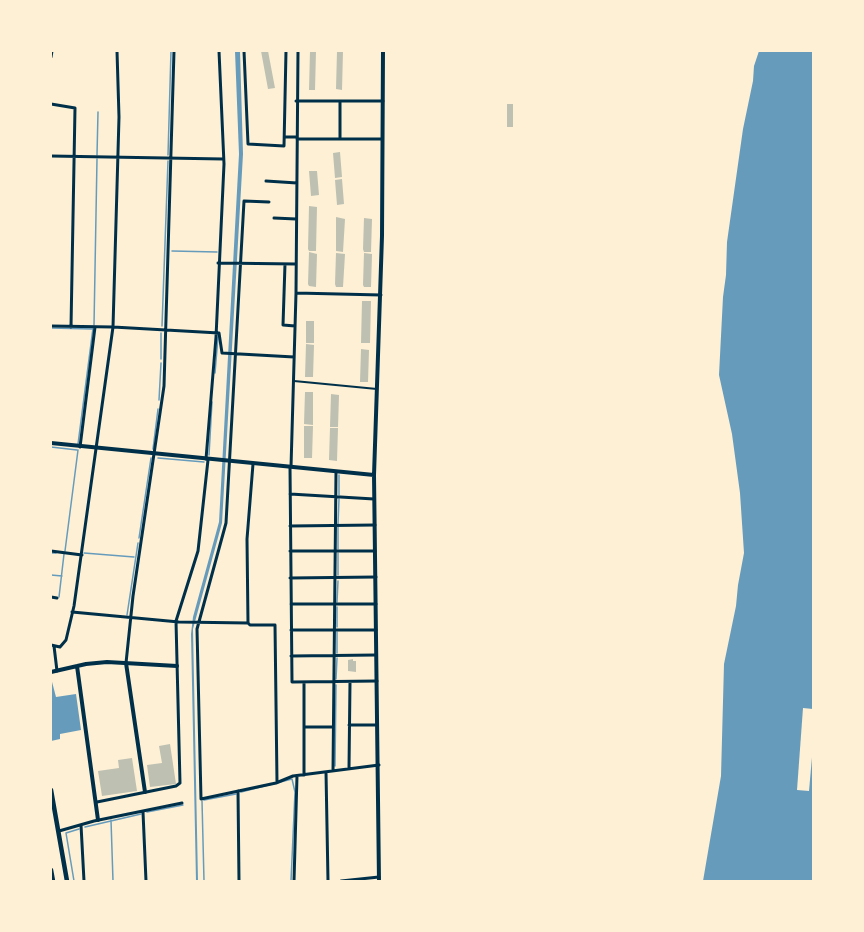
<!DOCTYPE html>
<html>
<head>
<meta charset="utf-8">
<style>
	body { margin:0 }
	#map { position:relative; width:864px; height:932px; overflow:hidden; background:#fdf0d5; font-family:Lato,sans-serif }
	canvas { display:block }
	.frame { position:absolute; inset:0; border:52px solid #fdf0d5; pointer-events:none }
</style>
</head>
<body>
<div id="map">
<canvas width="864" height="932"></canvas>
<div class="frame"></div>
</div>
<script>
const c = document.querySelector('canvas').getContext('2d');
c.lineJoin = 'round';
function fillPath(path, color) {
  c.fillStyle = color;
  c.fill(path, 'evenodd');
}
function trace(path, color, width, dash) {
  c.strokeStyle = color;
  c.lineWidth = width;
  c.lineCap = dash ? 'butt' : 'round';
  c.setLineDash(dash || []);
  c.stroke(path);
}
fillPath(new Path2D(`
	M235,51h5l3,103 -21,369 -29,106 5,252h-2l-5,-247 2,-17 26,-95 20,-368z
	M759,51h54v830h-110l18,-105 3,-112 12,-58 2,-21 6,-32 -4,-60 -8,-59 -13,-59 4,-78 3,-22 1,-33 16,-113 10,-48 1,-15z
	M51,678l5,19 20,-3 5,36 -21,4v5l-9,2z`), '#669bbc');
fillPath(new Path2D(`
	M803,708l10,1v37l-4,45 -12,-1z`), '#fdf0d5');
trace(new Path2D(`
	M97,155l1,-43
	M168,155l3,-104
	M172,251l45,1
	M94,325l3,-166
	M162,326l6,-165
	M51,328l41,1
	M161,359v-26
	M215,373l3,-36
	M159,400l2,-37
	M78,444l15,-116
	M51,447l26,3
	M153,449l5,-40
	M209,455l3,-53
	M158,458l46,4
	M339,495v-20
	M338,524l1,-25
	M139,538l12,-80
	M338,549v-22
	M65,551l13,-101
	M51,553h5
	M84,553l50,4
	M51,575l11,1
	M338,575v-22
	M59,597l5,-43
	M337,602l1,-21
	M127,615l11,-72
	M337,627v-20
	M337,653v-21
	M336,679l1,-21
	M335,766l1,-81
	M241,792l51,-13 3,13 -4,89
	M204,800l32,-6
	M202,801l2,80
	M147,812l36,-7
	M111,820l2,61
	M85,827l56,-13
	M74,881l-8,-48 13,-4`), '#669bbc', 1.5);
fillPath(new Path2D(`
	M261,51h7l7,37 -7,1z
	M310,51h6l-1,39h-6z
	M337,51h6l-1,39 -6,-1z
	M507,104h6v23h-6z
	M340,152l2,25 -7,1 -2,-25z
	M309,171h8l2,24 -8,1z
	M342,179l2,25 -7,1 -2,-25z
	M309,206l8,1 -1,44h-7l-1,-2z
	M336,217l9,2 -2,33 -7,-1z
	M364,218l8,1 -1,33h-7l-1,-3z
	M309,252l8,2 -1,33 -7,-1 -1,-2z
	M336,253l9,1 -2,33h-7l-1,-3z
	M364,253l8,1 -1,33h-7l-1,-2z
	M362,301h9l-1,42h-9z
	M306,321h8v22h-8z
	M306,344l8,1 -1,32h-8z
	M361,349l8,1 -1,32h-8z
	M305,392h8v33l-9,-1z
	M331,394l8,1 -1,32h-8z
	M304,426h9l-1,32h-8z
	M330,428h8l-1,33 -8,-1z
	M353,659v2h3v11l-8,-1v-11z
	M170,744l6,40 -26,3 -3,-22 15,-2 -3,-17z
	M132,758l5,33 -35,5 -4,-25 21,-3 -1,-8z`), '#bec0b2');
trace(new Path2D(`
	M294,381l83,8`), '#003049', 2);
trace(new Path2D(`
	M244,51l4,93 36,2 2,-95
	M51,57l1,-6
	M296,101h87
	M340,101v38
	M51,104l24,4 -4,219
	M285,137h12
	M297,139h85
	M51,156l172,3
	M266,181l31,2
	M269,202l-25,-1 -18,322 -29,106 4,170 75,-16 17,-7 86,-11
	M274,218l22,1
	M218,263l78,1
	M285,264l-2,61 12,1
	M296,293l85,2
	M51,326l62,1 106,6 3,20 72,4
	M80,447l15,-120
	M206,459l10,-122 8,-173 -5,-113
	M253,464l-6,75 1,84 2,2h25l2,157
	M290,467l2,215 85,-1
	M291,467l5,-174 2,-242
	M290,494l84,5
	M290,526l85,-1
	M51,551l31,4
	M290,551h85
	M290,578l86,-1
	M51,597l6,1
	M291,604h85
	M72,612l107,10 69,1
	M291,630h85
	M51,645l9,2 6,-7 8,-34 39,-279 6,-210 -2,-66
	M54,646l3,25
	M291,656l85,-1
	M126,663l7,-67 31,-210 10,-335
	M349,725h28
	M304,727h28
	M349,768l1,-86
	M333,771l3,-299
	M326,772l2,109
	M304,775v-93
	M238,791l1,90
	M97,802l79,-16 4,-3 -4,-162 22,-70 10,-91
	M143,812l3,69
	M81,825l3,56
	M59,831l35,-10 88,-18
	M294,881l3,-105
	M341,881l38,-4`), '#003049', 3);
trace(new Path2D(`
	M51,443l323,32
	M126,663l19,129
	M77,666l21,154
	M51,672l35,-8 21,-2 70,4
	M379,881l-5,-406 8,-239 1,-185`), '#003049', 4);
trace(new Path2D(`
	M51,790l16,91
	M51,870l2,11`), '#003049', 4.5);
</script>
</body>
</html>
